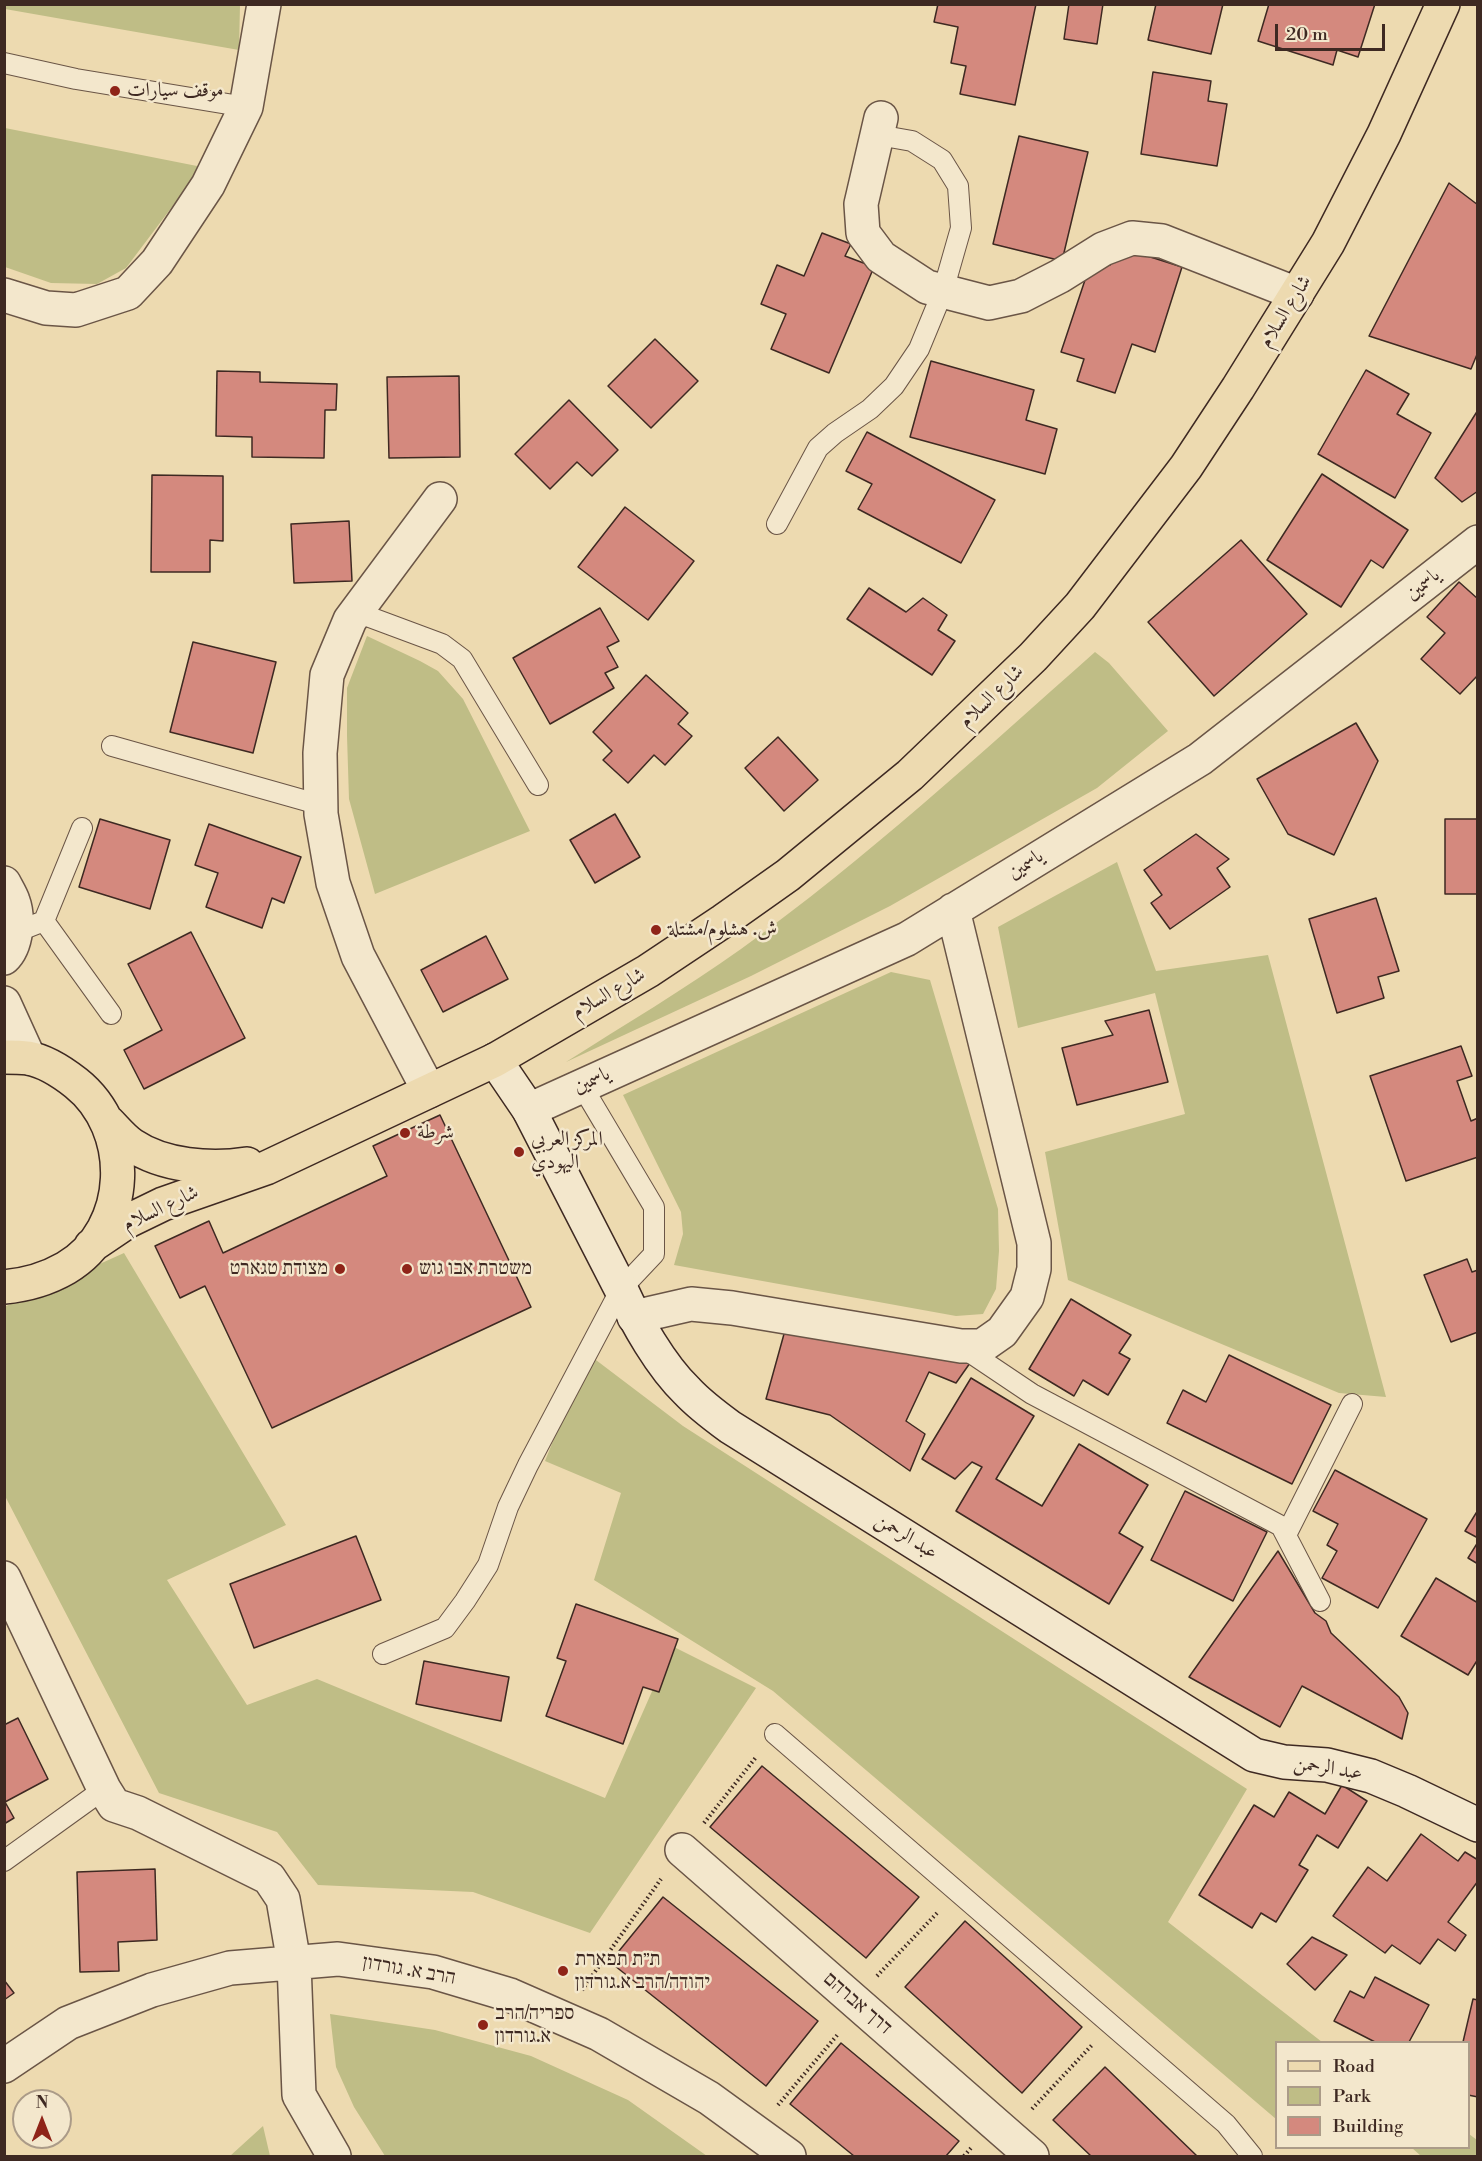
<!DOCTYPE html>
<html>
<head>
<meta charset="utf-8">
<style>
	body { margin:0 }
	#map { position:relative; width:1482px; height:2161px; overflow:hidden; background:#eddab0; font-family:"Libre Bodoni",serif }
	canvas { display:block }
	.frame { position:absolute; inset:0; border:6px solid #3e2922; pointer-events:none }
	.legend { position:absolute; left:1275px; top:2041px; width:195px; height:108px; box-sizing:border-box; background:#f3e7cc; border:2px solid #ab9b88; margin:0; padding:8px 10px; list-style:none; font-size:18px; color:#3e2922 }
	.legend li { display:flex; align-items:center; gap:12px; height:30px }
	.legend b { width:30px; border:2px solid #ab9b88 }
	.north { position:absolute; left:12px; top:2089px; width:60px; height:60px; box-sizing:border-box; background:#f3e7cc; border:2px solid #ab9b88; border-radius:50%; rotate:0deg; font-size:16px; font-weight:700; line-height:24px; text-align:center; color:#3e2922 }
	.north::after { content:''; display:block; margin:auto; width:21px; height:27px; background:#8f2418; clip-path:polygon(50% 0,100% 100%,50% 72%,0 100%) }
	.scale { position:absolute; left:1275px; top:24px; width:110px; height:27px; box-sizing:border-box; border:3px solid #3e2922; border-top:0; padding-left:8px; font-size:18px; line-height:21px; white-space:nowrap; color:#3e2922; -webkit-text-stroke:4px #f3e7cc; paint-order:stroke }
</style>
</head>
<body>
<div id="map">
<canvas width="1482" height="2161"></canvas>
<div class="frame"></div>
<ul class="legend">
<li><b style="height:8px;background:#eddab0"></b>Road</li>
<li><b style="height:16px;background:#bfbd86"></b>Park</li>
<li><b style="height:16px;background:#d4897e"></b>Building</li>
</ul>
<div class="north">N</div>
<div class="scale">20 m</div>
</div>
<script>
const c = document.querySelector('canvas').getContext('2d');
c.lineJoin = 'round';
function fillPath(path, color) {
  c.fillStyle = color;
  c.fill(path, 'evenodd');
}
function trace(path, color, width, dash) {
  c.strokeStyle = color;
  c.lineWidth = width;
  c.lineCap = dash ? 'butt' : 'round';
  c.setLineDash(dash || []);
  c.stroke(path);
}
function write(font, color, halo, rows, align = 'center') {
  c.font = font + ' "Libre Bodoni",Amiri,"Frank Ruhl Libre",serif';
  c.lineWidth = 5;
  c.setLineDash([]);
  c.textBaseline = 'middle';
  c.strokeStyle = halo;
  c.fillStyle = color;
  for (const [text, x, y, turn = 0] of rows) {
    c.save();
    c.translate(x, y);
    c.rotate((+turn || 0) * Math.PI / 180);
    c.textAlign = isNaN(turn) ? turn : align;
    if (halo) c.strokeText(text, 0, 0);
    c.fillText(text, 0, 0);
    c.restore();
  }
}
fillPath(new Path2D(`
	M4,5h236l-1,45 -234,-41z
	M5,128l197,39 -76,101 -29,16 -46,-1 -46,-16z
	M367,636l53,25 18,10 25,28 67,132 -155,63 -26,-95 -2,-63v-48z
	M1095,652l14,11 59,68 -71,57 -207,118 -139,70 -185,86c58,-37 119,-73 175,-113 125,-90 239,-195 354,-297z
	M1117,862l39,109 112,-16 118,442 -47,-4 -271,-113 -23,-128 140,-38 -30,-121 -137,35 -20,-101z
	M891,972l39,8 68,229 1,42 -3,38 -13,25 -27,2 -282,-51 9,-31 -2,-22 -58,-117z
	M124,1253l162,272 -119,55 80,125 70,-26 288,119 67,-152 84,42 -166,245 -117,-41 -155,-7 -41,-53 -118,-39 -154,-297 -1,-189z
	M588,1354l95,72 564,363 -79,133 154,120h-46v77l-503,-428 -179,-111 27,-87 -76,-32z
	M330,2014l105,16 96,26 97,44 79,56h-322l-31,-49 -18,-40z
	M263,2126l7,30h-40z
	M1469,2134l8,6v16h-56l-9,-8h56z`), '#bfbd86');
const building = new Path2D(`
	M938,4h98l-21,101 -55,-11 6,-28 -15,-3 7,-36 -24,-5z
	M1069,4h34l-6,40 -33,-5z
	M1156,4h67l-12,50 -63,-14z
	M1269,4h106l-17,53 -21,-7 -4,15 -75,-24z
	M1153,72l58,9 -3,20 19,3 -10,62 -76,-12z
	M1019,136l69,16 -26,109 -69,-17z
	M1449,183l29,22v147l-7,17 -102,-33z
	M822,233l29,11 -6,12 29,11 -45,106 -58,-24 15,-35 -25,-10 16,-39 27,11z
	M1116,246l66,21 -27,85 -23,-8 -17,49 -38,-12 7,-22 -23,-7 31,-93 18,6z
	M655,339l43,42 -47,47 -43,-42z
	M931,361l103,29 -8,30 31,9 -12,45 -135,-37z
	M1366,370l43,24 -12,20 34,19 -36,65 -77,-44z
	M217,371l43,1v10l77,2 -1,26h-11l-1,48 -72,-1v-20l-36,-1z
	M459,376l1,81 -71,1 -2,-81z
	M569,400l49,50 -26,26 -15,-14 -27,27 -35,-35z
	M1478,410v81l-16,11 -27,-24z
	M867,432l128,68 -34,63 -103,-54 14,-25 -26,-13z
	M1322,474l86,56 -25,38 -12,-8 -30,47 -74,-47z
	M152,475l71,1v65l-13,-1v32h-59z
	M625,507l69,54 -46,59 -70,-53z
	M349,521l3,60 -58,2 -3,-59z
	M1241,540l66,74 -93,82 -66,-74z
	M1459,582l19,17v76l-18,19 -39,-35 24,-26 -18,-16z
	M869,588l37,24 17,-14 24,17 -9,15 17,11 -23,34 -85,-56z
	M600,608l19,33 -12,6 11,20 -13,6 9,15 -64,36 -37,-66z
	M193,642l83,20 -23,91 -83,-21z
	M646,675l42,38 -10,11 14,12 -27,29 -11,-10 -26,28 -25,-23 9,-9 -19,-19z
	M1356,723l22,38 -44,94 -46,-21 -31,-55z
	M778,737l40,43 -34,31 -39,-43z
	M615,814l25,43 -45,26 -25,-43z
	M100,819l70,21 -20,69 -71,-22z
	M1445,819h33v75h-33z
	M209,824l92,33 -17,46 -12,-5 -10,30 -56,-21 12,-34 -23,-8z
	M1196,834l33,25 -12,9 13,19 -60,42 -19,-26 11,-8 -18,-25z
	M1376,898l23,73 -21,6 6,21 -47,15 -28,-94z
	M191,932l54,106 -101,51 -20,-39 38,-20 -34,-66z
	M486,936l22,43 -65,33 -22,-42z
	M1149,1010l19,72 -91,23 -15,-57 51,-13 -8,-14z
	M1461,1046l11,30 -15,5 14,40 7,-3v39l-72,24 -36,-105z
	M440,1115l91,192 -259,121 -67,-142 -25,12 -25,-52 54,-25 14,32 164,-77 -14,-30z
	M1467,1259l5,13 6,-2v62l-27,10 -27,-67z
	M1071,1299l60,36 -12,18 11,6 -22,36 -25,-15 -9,16 -45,-27z
	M808,1333l162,30 -14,20 -27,-11 -23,49 19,13 -15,37 -80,-56 -64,-16 18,-65z
	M1229,1355l102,50 -39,79 -125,-61 16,-33 23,12z
	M971,1378l63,38 -38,63 46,27 37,-62 69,41 -29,48 24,14 -34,57 -153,-93 26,-44 -10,-5 -17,17 -33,-20z
	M1335,1470l92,49 -49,89 -56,-30 15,-27 -10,-6 11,-21 -25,-13z
	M1185,1491l82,41 -34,69 -82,-41z
	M1478,1510v28l-13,-7z
	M356,1536l25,64 -127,48 -24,-64z
	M1478,1542v22l-10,-6z
	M1278,1551l37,62 11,8 5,12 68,64 9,16 -6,26 -100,-53 -22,41 -91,-50z
	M1436,1578l42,25v56l-10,16 -67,-39z
	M576,1604l102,35 -19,53 -16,-5 -20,57 -77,-28 20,-55 -9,-3z
	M424,1661l85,16 -8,44 -85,-17z
	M18,1718l30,61 -43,23 9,16 -10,6v-99z
	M762,1766l157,131 -53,61 -156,-131z
	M1342,1785l25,16 -29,47 -21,-13 -18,30 9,5 -32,52 -15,-9 -9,15 -53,-33 55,-90 20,12 15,-25 36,22z
	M1421,1834l37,27 7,-9 13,8v21l-30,41 18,13 -11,16 -17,-12 -18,25 -28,-19 -7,8 -52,-37 35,-49 19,14z
	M155,1869l2,71 -39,2 1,29 -39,1 -3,-100z
	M663,1897l155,124 -52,65 -156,-124z
	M965,1921l117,106 -60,66 -117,-106z
	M1312,1937l35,18 -32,35 -28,-26z
	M1375,1977l54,28 -20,37h-34l-41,-21 16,-30 14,7z
	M4,1980l10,13 -10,7z
	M1473,1999l5,1v97l-10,-2v-53h-5z
	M841,2043l118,98 -13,15h-92l-64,-52z
	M1105,2067l92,89h-106l-38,-36z`);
fillPath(building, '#d4897e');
trace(building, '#3e2922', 1.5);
const lane = new Path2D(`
	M4,63l72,16 170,28
	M777,524l41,-76 17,-15 35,-24 24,-23 25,-37 24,-58 18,-63 -3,-42 -16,-26 -30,-19 -34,-6
	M356,612l86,32 20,15 76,126
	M112,746l209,59
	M44,921l67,93
	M16,932l28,-11 38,-93
	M962,1347l70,47 249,132 39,75
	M1286,1535l66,-131
	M383,1654l62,-26 20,-27 23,-36 20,-58 20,-42 93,-176 33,-35v-47l-72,-121
	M775,1734l451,390 26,32
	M4,1861l100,-72`);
const street = new Path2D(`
	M881,118l-20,86 2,29 18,24 46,30 62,16 32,-7 39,-20 43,-27 29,-11 30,3 135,53
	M4,295l42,13 30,2 52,-17 29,-31 51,-77 38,-78 18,-103
	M4,883c3,6 7,12 9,18 6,16 4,45 -9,57
	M4,1003l25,55
	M429,1091l-71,-135 -25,-73 -12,-69 -1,-61 7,-78 23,-55 90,-121
	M529,1110l378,-171 293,-180 278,-217
	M634,1317l57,-13 41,4 229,38h21l20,-14 25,-35 7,-28v-26l-81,-333
	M4,1578l100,211 10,16 24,8 131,65 14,21 11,64 5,132 35,61
	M682,1850l350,306
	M4,2066l64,-43 84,-33 78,-22 108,-9 95,13 77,23 89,39 110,64 80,58`);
const secondary = new Path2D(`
	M495,1060l34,50 92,179c15,33 40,77 66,102 13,14 28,25 43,36l524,328 30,7 43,3 44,11 36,15 71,34`);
const primary = new Path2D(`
	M4,1057c8,0 16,0 24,1 17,3 34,14 48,25 58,46 56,146 -10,185 -19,11 -40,17 -62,19
	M108,1122c8,8 15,17 24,23 31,21 79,25 115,19
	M91,1246l37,-25 35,-17 103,-36 229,-108 153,-89 75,-50 65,-46 122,-100 123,-118 47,-51 106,-139 52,-79 90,-145 56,-109 59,-130`);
trace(lane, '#6a5546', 22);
trace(street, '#6a5546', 36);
trace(secondary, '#3e2922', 36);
trace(primary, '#3e2922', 36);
trace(new Path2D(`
	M704,1823l53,-67
	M877,1976l61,-64
	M582,1990l79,-111
	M778,2105l61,-72
	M1032,2109l60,-64
	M964,2156l7,-8`), '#3e2922', 4, [1.5, 3]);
trace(lane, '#f3e7cc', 20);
trace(street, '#f3e7cc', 33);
trace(secondary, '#f3e7cc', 33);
trace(primary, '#eddab0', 33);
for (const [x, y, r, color] of [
	[115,91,6,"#8f2418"],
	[656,930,6,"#8f2418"],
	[405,1133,6,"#8f2418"],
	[519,1152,6,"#8f2418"],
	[340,1269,6,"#8f2418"],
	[407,1269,6,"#8f2418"],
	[563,1971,6,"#8f2418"],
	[483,2025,6,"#8f2418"]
]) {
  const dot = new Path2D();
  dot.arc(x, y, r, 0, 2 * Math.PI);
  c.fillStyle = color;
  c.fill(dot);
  trace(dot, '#f3e7cc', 2);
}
write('20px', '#3e2922', '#f3e7cc', [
	["موقف سيارات",127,91],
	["ش. هشلوم/مشتلة",668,930],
	["شرطة",417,1133],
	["المركز العربي",531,1140],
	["اليهودي",531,1163],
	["מצודת טגארט",328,1269,"right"],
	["משטרת אבו גוש",419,1269],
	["ת״ת תפארת",575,1960],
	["יהודה/הרב א.גורדון",575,1983],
	["ספריה/הרב",495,2014],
	["א.גורדון",495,2037]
], 'left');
write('20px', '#3e2922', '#f3e7cc', [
	["شارع السلام",1286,312,-58],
	["ياسمين",1423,585,-38],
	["شارع السلام",992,697,-44],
	["ياسمين",1026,865,-32],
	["شارع السلام",609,994,-30],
	["ياسمين",592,1081,-24],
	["شارع السلام",161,1209,-25],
	["عبد الرحمن",906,1537,32],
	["عبد الرحمن",1328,1769,9],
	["הרב א. גורדון",409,1971,10],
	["דרך אברהם",857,2004,41]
]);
</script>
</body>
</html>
